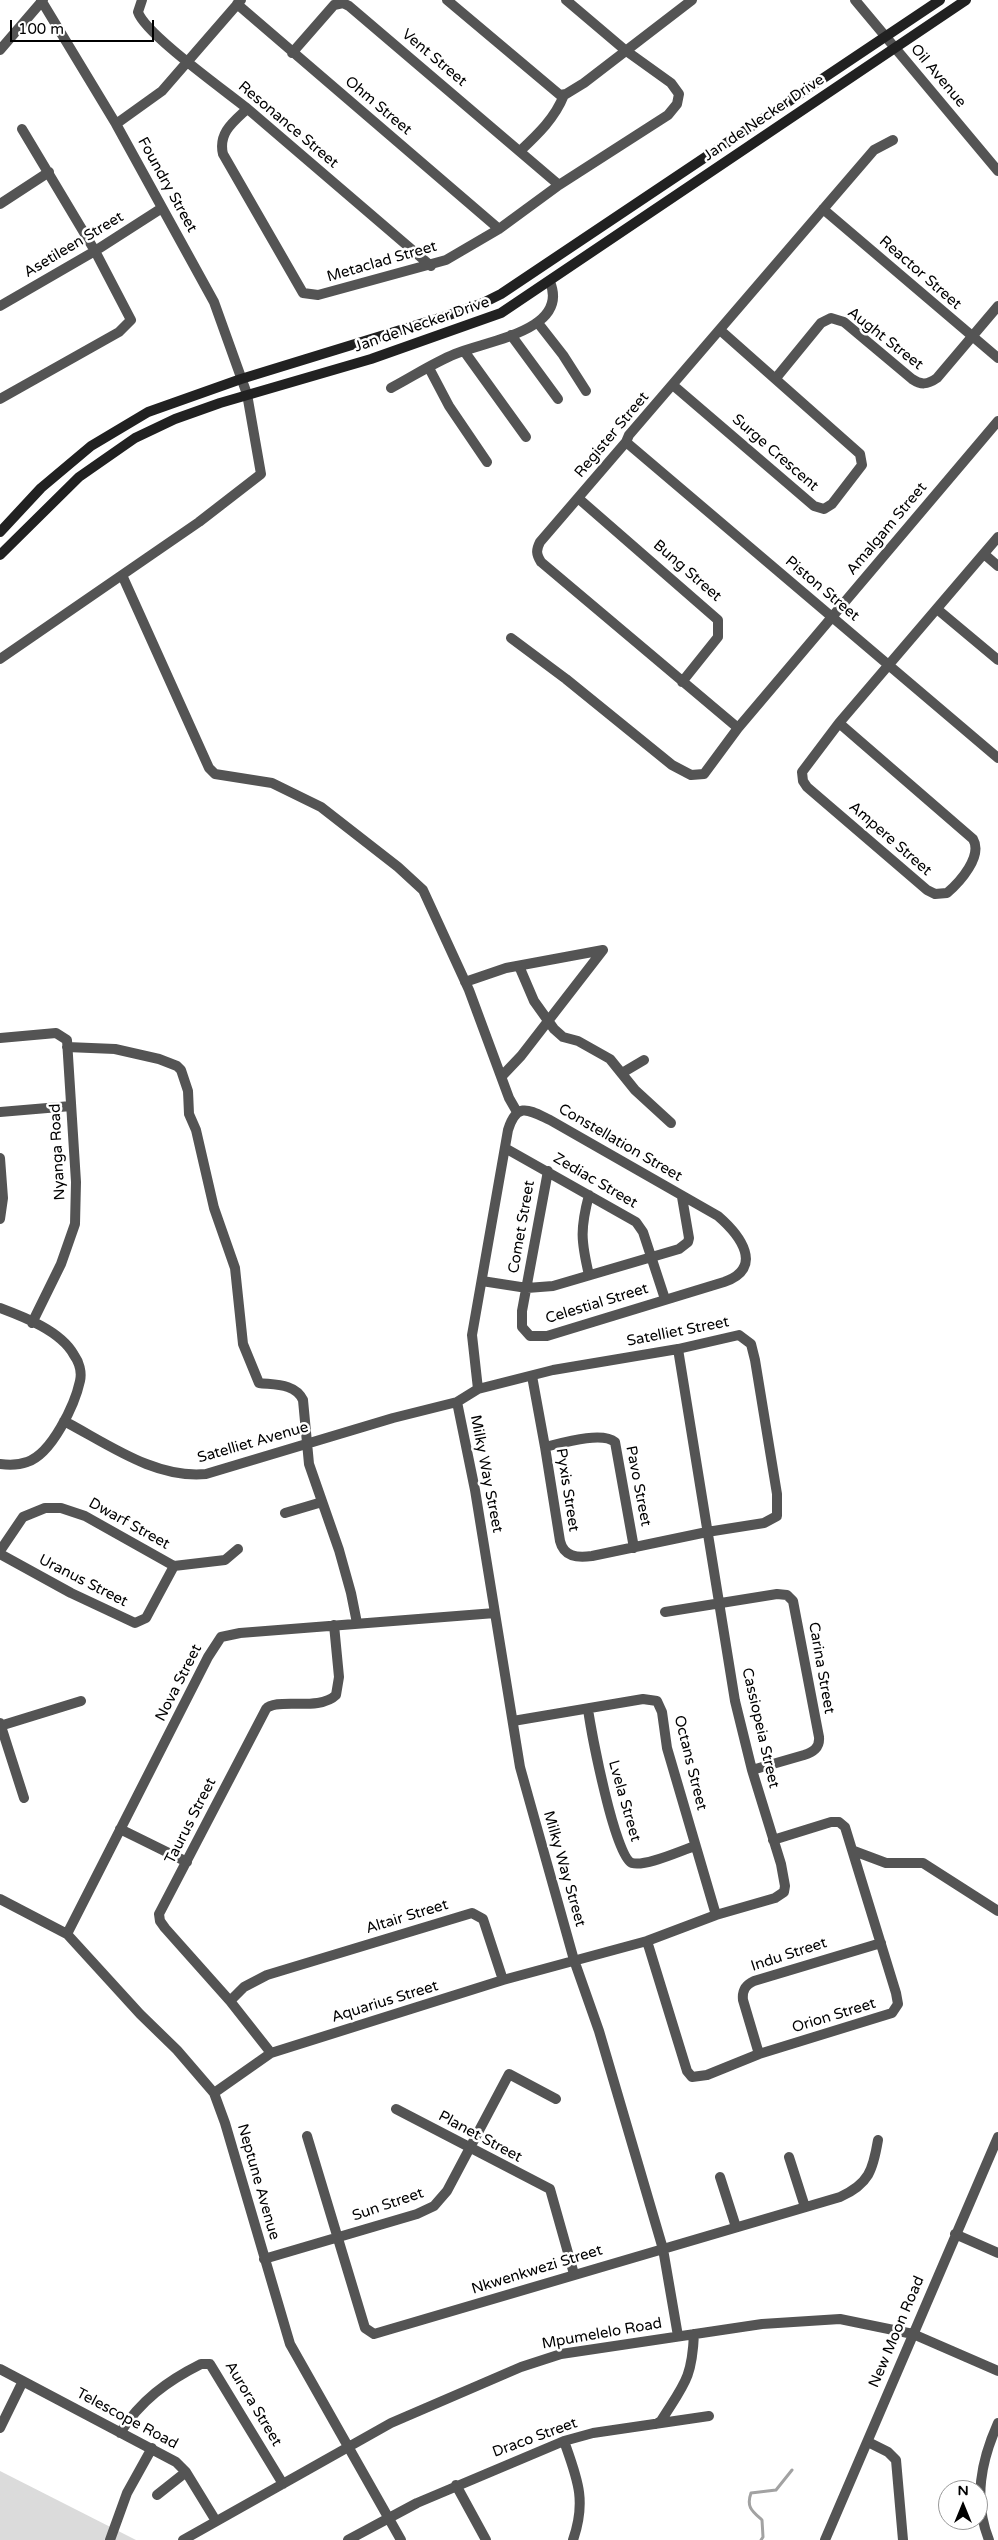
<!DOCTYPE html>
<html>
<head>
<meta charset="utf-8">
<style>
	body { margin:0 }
	#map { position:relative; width:998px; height:2540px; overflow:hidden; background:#fff; font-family:"Varela Round",sans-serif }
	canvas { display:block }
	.north { position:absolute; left:938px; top:2480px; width:50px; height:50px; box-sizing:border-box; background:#fff; border:1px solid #999; border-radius:50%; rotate:0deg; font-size:14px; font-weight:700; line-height:20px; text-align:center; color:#000 }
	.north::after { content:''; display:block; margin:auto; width:18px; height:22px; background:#000; clip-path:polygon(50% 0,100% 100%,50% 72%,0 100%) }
	.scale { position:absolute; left:10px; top:20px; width:144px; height:22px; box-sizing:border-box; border:2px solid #000; border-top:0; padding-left:6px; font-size:15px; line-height:18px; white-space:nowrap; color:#000; -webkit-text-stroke:4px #fff; paint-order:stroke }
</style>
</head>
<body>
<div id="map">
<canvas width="998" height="2540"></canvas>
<div class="north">N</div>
<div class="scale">100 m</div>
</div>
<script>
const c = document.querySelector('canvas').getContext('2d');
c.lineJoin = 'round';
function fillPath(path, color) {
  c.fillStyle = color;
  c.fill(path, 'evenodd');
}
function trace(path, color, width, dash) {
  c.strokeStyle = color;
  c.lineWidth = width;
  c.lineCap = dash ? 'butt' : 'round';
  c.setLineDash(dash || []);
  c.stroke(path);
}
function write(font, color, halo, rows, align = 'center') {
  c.font = font + ' "Varela Round",sans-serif';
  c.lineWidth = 5;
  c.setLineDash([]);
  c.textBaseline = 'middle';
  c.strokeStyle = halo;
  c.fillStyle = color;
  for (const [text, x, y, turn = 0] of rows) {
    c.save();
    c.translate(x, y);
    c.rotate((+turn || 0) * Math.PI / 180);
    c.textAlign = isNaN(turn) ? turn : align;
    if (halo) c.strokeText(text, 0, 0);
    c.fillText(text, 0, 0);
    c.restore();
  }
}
fillPath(new Path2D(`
	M0,2471l136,69h-136z`), '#dbdbdb');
trace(new Path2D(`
	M761,2540l2,-3 -1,-17c-10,-9 -16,-13 -11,-27l25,-3 16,-20`), '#a2a2a2', 3);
trace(new Path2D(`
	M142,0l-4,12c7,22 89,80 111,98 61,52 121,104 182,156
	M447,0l113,95 6,-1 18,-11 108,-83
	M855,0l143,171
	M237,4l262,225
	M0,50l43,-50
	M292,53l42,-48 9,-2 6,3 210,179
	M247,109c-14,13 -29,24 -24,45l80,139 15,2 128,-35 53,-31 60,-44 109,-70 9,-11 2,-10 -8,-11 -46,-33 -59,-50
	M116,124l46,-33 79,-91
	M520,151c18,-17 35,-33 44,-56
	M0,204l49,-32
	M823,209l175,149
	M0,306l95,-55 67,-43
	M538,323l25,32 23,36
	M511,335l47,64
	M464,351l62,86
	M429,368l20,38 38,56
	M776,378l45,-55 10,-5 13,4 68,57c9,6 15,6 25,-1l61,-72
	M674,386l140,120 10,3 8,-5 30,-39 -2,-11 -140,-124
	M391,388c21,-11 42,-25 64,-34 30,-13 115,-23 95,-72
	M0,399l119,-67 12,-12 -36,-69 -73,-122
	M626,442l372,316
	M578,498l140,122v17l-36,45
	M984,554l14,12
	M122,575l87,193 6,6 57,9 49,24 77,60 25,23 46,100 40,108 8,14
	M937,609l61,51
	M511,638l55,41 106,86 19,10 13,-1 34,-46 260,-307
	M0,659l199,-137 62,-48 -14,-80 -33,-92 -98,-178 -75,-124
	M839,723l134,116c10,17 -13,43 -26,54l-12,1 -8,-4 -120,-103 -4,-6 -1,-9 37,-49 159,-186
	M738,728l-197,-166c-5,-8 -5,-12 -1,-20l86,-100 3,-7 245,-285 19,-10
	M519,966l15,35 20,28 9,8 15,4 32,18 25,31 36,33
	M465,982l41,-14 97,-18
	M0,1038l56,-5 11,7 9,142 -1,42 -14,40 -29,59
	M67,1047l48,2 44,10 18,7 4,4 7,21 1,23 7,16 18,78 21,60 8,76 16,39c15,2 36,0 44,17l6,64 30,86 12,43 6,30
	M622,1073l22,-13
	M502,1076l19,-20 82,-106
	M0,1112l71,-6
	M505,1148l131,74 7,10 22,67
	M0,1158l3,40 -3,21
	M589,1195c-9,34 -8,46 0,80
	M482,1281l45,7 26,-2 126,-37 9,-7 1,-4 -7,-41
	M0,1308c24,9 61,23 74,47 5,7 8,17 6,26 -5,23 -28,73 -53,81 -8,3 -19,3 -27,2
	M478,1389l-6,-54 36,-205c9,-29 21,-20 42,-10l168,96c22,19 47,52 6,66l-177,54h-17l-8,-9v-16l26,-140
	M457,1402l18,88 45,277 54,193 25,71 64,218 15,87
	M64,1421c44,23 91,58 142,53l187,-56 64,-16 21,-13 75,-19 125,-21 61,-14 12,9 4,16 22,134v22l-13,7 -57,9 -115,24c-15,2 -28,1 -32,-15l-15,-94 -13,-71
	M545,1447c17,-4 57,-16 70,-5l19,106
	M285,1513l37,-11
	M0,1551l23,-34 22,-9h16l24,8 89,50
	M0,1554l71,39 64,30 11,-5 28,-52
	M174,1566l51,-6 13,-11
	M665,1612l112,-18 10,1 6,6 26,136c1,11 -6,15 -15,18l-52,15
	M588,1709c3,22 27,149 44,154 14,4 50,-13 63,-17
	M513,1721l130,-22 14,2 5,11 5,36 49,167
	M0,1723l24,75
	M0,1726l81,-25
	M120,1829l67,33
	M854,1851l32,12h37l75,48
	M0,1899l67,35 73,80 37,36 37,43 11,30 65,221 111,196
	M67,1934l141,-277 13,-20 19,-4 255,-20
	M647,1941l40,130 5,6 15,-2 52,-21 133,-41 6,-9 -2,-11 -51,-166 -6,-5h-8l-58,18
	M230,2001l14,-14 23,-12 205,-62 11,6 20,61
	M271,2053l-41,-52 -65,-73 -5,-7 -1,-7 107,-205c10,-12 53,3 70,-14l3,-18 -5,-52
	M759,2054l-16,-54c-1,-9 2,-15 11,-19l127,-38
	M214,2093l57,-40 232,-73 144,-39 69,-26 59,-17 9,-6 1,-6 -4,-22 -29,-94 -17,-69 -57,-352
	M396,2109l154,80 24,85
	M307,2136l58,192 9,6 466,-137c29,-13 33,-27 38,-57
	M789,2157l16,50
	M720,2177l16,50
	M955,2234l43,19
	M264,2259l153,-45 17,-8 13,-15 62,-117 47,25
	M0,2369l176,93 10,10 30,49
	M656,2424l5,-3c23,-37 31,-42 33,-87
	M0,2428l23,-47
	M120,2433c20,-32 47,-52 81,-69h9l73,120
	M564,2441c13,37 23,59 9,99
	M868,2442l20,10 8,8 7,80
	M456,2485l30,55
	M157,2495l29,-23
	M110,2540l17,-47 25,-45
	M183,2540l208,-117 130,-56 40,-13 201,-30 78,-5 73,15 85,37
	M348,2540l69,-37 147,-62 29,-8 116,-17
	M825,2540l173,-403
	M989,2540c-16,-40 -8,-79 9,-117`), '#545454', 10);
trace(new Path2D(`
	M0,532l41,-44 50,-42 57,-34 93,-33 205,-63 37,-13 18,-9 439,-294
	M0,555l79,-78 56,-39 40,-19 45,-16 151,-44 130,-46 465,-313`), '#212121', 10);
write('15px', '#000', '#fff', [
	["Vent Street",434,58,40],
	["Oil Avenue",938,76,50],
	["Ohm Street",378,106,40],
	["Jan de Necker Drive",764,118,-34],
	["Resonance Street",288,125,40],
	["Foundry Street",167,185,61],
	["Asetileen Street",74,245,-31],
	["Metaclad Street",382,262,-16],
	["Reactor Street",920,273,41],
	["Jan de Necker Drive",422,325,-19],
	["Aught Street",885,339,38],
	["Register Street",612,435,-50],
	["Surge Crescent",775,453,41],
	["Amalgam Street",887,529,-50],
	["Bung Street",687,571,41],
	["Piston Street",822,589,40],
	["Ampere Street",890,839,41],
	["Constellation Street",620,1143,30],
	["Nyanga Road",58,1152,-93],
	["Zediac Street",595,1181,30],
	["Comet Street",522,1227,-80],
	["Celestial Street",597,1304,-17],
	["Satelliet Street",678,1332,-11],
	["Satelliet Avenue",253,1443,-16],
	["Milky Way Street",486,1474,79],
	["Pavo Street",638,1486,79],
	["Pyxis Street",567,1490,81],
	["Dwarf Street",129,1524,29],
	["Uranus Street",83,1581,27],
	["Carina Street",821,1668,80],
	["Nova Street",179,1683,-63],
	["Cassiopeia Street",760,1728,77],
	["Octans Street",690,1763,76],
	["Lvela Street",624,1801,74],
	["Taurus Street",191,1821,-63],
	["Milky Way Street",564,1869,74],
	["Altair Street",407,1917,-17],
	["Indu Street",789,1955,-18],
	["Aquarius Street",385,2002,-17],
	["Orion Street",834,2016,-17],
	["Planet Street",480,2137,28],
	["Neptune Avenue",258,2182,74],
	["Sun Street",388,2205,-19],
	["Nkwenkwezi Street",537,2270,-17],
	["New Moon Road",897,2332,-67],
	["Mpumelelo Road",602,2334,-10],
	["Aurora Street",253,2404,59],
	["Telescope Road",127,2419,28],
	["Draco Street",535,2438,-20]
]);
</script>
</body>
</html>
